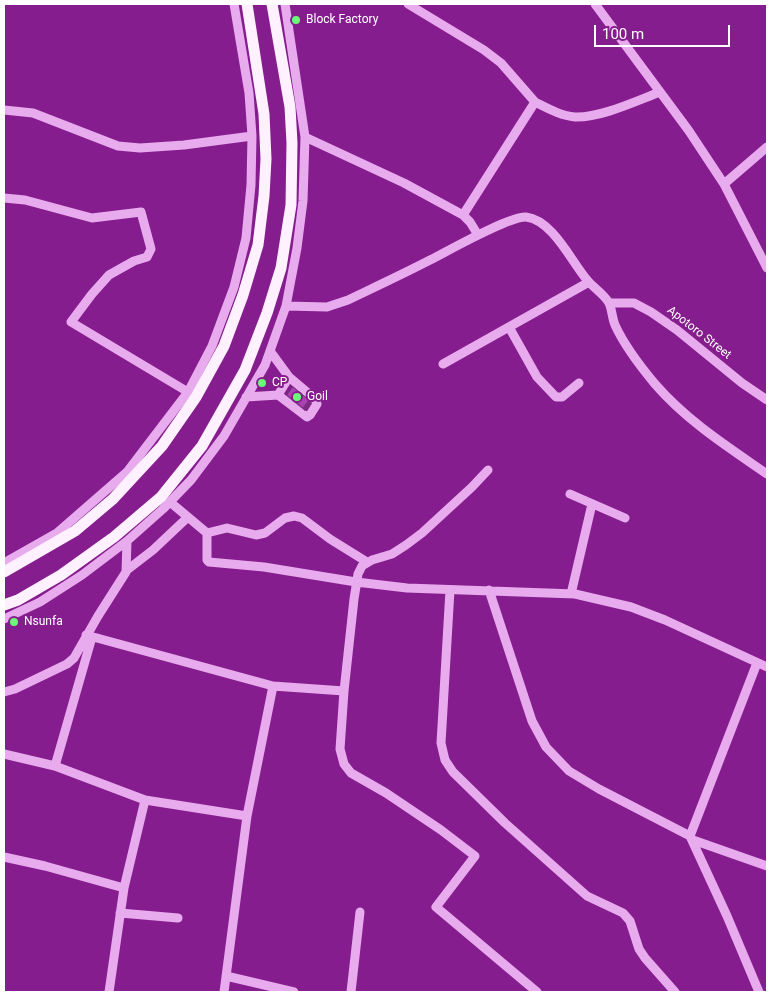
<!DOCTYPE html>
<html>
<head>
<meta charset="utf-8">
<style>
	body { margin:0 }
	#map { position:relative; width:771px; height:996px; overflow:hidden; background:#861d8e; font-family:Roboto,sans-serif }
	canvas { display:block }
	.frame { position:absolute; inset:0; border:5px solid #fff; pointer-events:none }
	.scale { position:absolute; left:594px; top:25px; width:136px; height:22px; box-sizing:border-box; border:2px solid #fff; border-top:0; padding-left:6px; font-size:15px; line-height:18px; white-space:nowrap; color:#fff; -webkit-text-stroke:4px #861d8e; paint-order:stroke }
</style>
</head>
<body>
<div id="map">
<canvas width="771" height="996"></canvas>
<div class="frame"></div>
<div class="scale">100 m</div>
</div>
<script>
const c = document.querySelector('canvas').getContext('2d');
c.lineJoin = 'round';
function trace(path, color, width, dash) {
  c.strokeStyle = color;
  c.lineWidth = width;
  c.lineCap = dash ? 'butt' : 'round';
  c.setLineDash(dash || []);
  c.stroke(path);
}
function fillPath(path, color) {
  c.fillStyle = color;
  c.fill(path, 'evenodd');
}
function write(font, color, halo, rows, align = 'center') {
  c.font = font + ' Roboto,sans-serif';
  c.lineWidth = 4;
  c.setLineDash([]);
  c.textBaseline = 'middle';
  c.strokeStyle = halo;
  c.fillStyle = color;
  for (const [text, x, y, turn = 0] of rows) {
    c.save();
    c.translate(x, y);
    c.rotate((+turn || 0) * Math.PI / 180);
    c.textAlign = isNaN(turn) ? turn : align;
    if (halo) c.strokeText(text, 0, 0);
    c.fillText(text, 0, 0);
    c.restore();
  }
}
trace(new Path2D(`
	M408,4l76,46 17,13 34,39 -72,113
	M595,4l94,127 35,53 43,84
	M535,102c12,6 26,14 40,15 25,1 61,-16 85,-25
	M4,110l29,3 85,33 22,2 44,-3 68,-9
	M305,137l99,46 59,32 7,7 8,13
	M724,184l43,-37
	M4,198l21,2 67,18 49,-6 10,37 -4,8 -13,4 -25,14 -17,19 -21,28 117,70
	M609,303h25l17,9 26,18 65,53 25,17
	M286,306l41,1 21,-7c27,-13 55,-26 82,-40 18,-9 79,-44 96,-43 27,3 46,46 62,64 6,7 17,14 21,22 3,6 3,15 6,22 10,22 25,41 40,59 32,37 73,63 112,90
	M509,327l28,50 19,20h6l17,-14
	M443,364l146,-82
	M278,395l29,22 3,-2 7,-11 -2,-5 -26,-22
	M246,397l32,-2 11,-18 -19,-26
	M488,470l-16,17 -50,46 -16,12 -14,9 -20,6 -10,6 -4,8 -4,25 -10,92 -4,58 4,15 7,9 35,20 55,37 34,26 -39,51 101,85
	M570,494l55,24
	M170,502l37,31v27l2,2 55,5 92,15 51,6 168,6 56,13 34,13 102,47
	M207,533l20,-5 29,7 9,-2 20,-15 9,-2 8,2 28,21 37,23
	M4,563l53,-30 70,-61 61,-80 24,-46 22,-59 12,-49 5,-53 1,-49 -3,-43 -15,-89
	M127,570l26,-20 35,-33
	M450,590l-9,153 4,17 8,12 52,51 82,73 36,17 7,8 9,28 6,9 30,34
	M489,590l43,131 14,26 23,24 30,18 91,47 37,80 32,76
	M571,594l21,-90
	M4,619l36,-17 42,-27 45,-34 36,-32 28,-29 33,-44 41,-71 21,-59 11,-58 6,-47 2,-64 -20,-133
	M86,635l187,51 71,5
	M4,692l11,-3 52,-25 7,-6 24,-42 28,-44 1,-31
	M4,754l51,12 90,34 102,16
	M55,766l37,-129
	M690,836l67,-173
	M693,840l74,26
	M4,857l41,9 79,22
	M120,913l58,5
	M226,976l68,16
	M109,992l15,-104 21,-88
	M224,992l23,-176 26,-130
	M351,992l9,-80`), '#e8abed', 9);
trace(new Path2D(`
	M4,572l71,-41 38,-32 49,-53 34,-49 28,-51 19,-51 15,-50 6,-49 2,-37 -2,-45 -17,-110
	M4,605l14,-5 43,-25 53,-38 47,-40 41,-51 43,-76 22,-57 14,-45 10,-63 1,-62 -2,-36 -18,-103`), '#fff1ff', 11);
fillPath(new Path2D(`
	M287,395l22,5 2,3 -6,8 -16,-13z`), '#93389a');
fillPath(new Path2D(`
	M309,400l2,3 -6,8 -2,-3z`), '#782e7d');
const building = new Path2D(`
	M293,387l16,13 -6,8 -16,-13z`);
fillPath(building, '#ab41b3');
trace(building, '#782e7d', 1);
for (const [x, y, r, color] of [
	[296,20,5,"#69fc76"],
	[262,383,5,"#69fc76"],
	[297,397,5,"#69fc76"],
	[14,622,5,"#69fc76"]
]) {
  const dot = new Path2D();
  dot.arc(x, y, r, 0, 2 * Math.PI);
  c.fillStyle = color;
  c.fill(dot);
  trace(dot, '#861d8e', 2);
}
write('12px', '#fff', '#861d8e', [
	["Block Factory",306,20],
	["CP",272,383],
	["Goil",307,397],
	["Nsunfa",24,622]
], 'left');
write('12px', '#fff', '#861d8e', [
	["Apotoro Street",699,333,38]
]);
</script>
</body>
</html>
